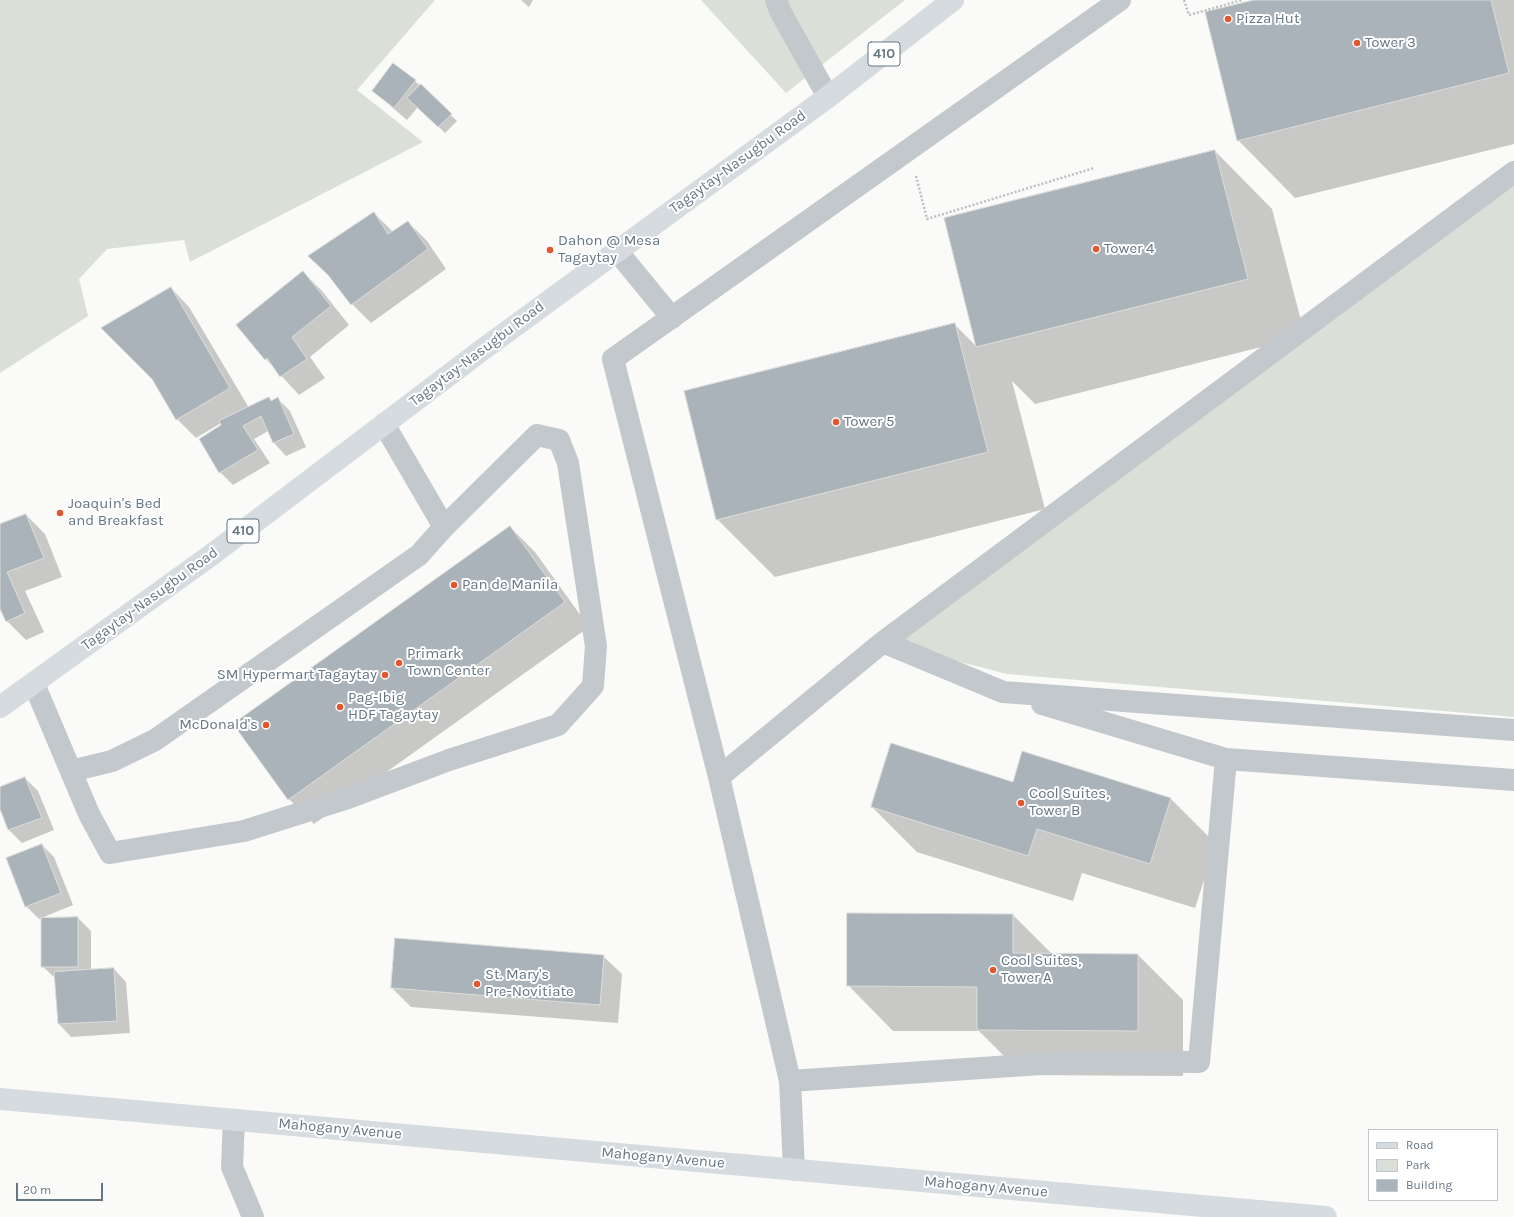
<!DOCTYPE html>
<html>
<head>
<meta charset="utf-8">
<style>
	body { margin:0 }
	#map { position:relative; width:1514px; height:1217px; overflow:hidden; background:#fafaf8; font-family:Karla,sans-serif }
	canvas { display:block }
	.legend { position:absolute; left:1368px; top:1129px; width:130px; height:72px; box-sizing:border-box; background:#fff; border:1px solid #c1c8cd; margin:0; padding:5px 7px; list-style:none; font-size:12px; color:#657683 }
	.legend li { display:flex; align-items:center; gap:8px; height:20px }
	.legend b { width:20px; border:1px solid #c1c8cd }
	.scale { position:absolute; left:16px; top:1183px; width:87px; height:18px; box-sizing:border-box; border:2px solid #657683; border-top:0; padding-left:5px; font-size:12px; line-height:14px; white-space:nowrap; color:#657683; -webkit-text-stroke:3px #fff; paint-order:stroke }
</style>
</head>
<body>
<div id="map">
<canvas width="1514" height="1217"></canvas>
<ul class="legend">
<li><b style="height:5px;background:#d6dbdf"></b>Road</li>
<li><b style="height:11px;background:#dadfd7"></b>Park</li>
<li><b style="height:11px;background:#aab3b9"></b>Building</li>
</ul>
<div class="scale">20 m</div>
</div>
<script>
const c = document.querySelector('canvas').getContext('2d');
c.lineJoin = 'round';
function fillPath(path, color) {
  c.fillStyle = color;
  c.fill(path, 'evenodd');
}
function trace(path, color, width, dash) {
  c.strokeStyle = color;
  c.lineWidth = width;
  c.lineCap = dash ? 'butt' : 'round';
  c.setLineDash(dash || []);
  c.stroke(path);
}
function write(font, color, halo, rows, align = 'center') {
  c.font = font + ' Karla,sans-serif';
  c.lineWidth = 4;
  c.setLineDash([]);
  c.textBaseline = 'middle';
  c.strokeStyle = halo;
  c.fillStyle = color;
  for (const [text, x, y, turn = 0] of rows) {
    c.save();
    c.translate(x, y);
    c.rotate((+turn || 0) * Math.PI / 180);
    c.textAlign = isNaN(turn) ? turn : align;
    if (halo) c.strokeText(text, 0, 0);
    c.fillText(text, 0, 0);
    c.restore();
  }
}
fillPath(new Path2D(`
	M0,0h435l-78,90 66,52 -233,120 -6,-22 -77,9 -28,30 9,37 -88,57z
	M701,0h204l-119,93z
	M1514,172v545l-507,-43 -124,-32z`), '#dadfd7');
fillPath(new Path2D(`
	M521,0h12l-4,7z
	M1258,0h256v144l-219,54 -57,-58z
	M393,65l28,21 36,35 -12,12 -27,-26 -11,13 -34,-29z
	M1215,151l57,58 33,127 -270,68 -23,-23 33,128 -270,68 -58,-58 238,-194 22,22 -32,-128z
	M374,213l19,19 15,-10 19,19 19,28 -75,54 -19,-19 -20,-25 -23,-23z
	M303,272l19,19 27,34 -39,32 15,21 -26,17 -33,-36z
	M171,288l18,19 60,101 20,-10 3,3 6,-2 12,12 16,36 -20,9 -12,-13 -6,-12 -14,8 16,24 -37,22 -13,-13 1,-49 -25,15 -19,-19z
	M26,515l19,19 17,43 -37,14 19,41 -18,8 -19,-19 -7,-15v-81z
	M510,527l25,25 54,75 -275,197 -25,-25z
	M25,778l13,13 16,39 -32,13 -13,-13 -9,-24v-18z
	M1014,783l157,16 45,45 -21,64 -113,-35 -9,28 -156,-49 -45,-45z
	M42,845l12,12 19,48 -34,14 -13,-13z
	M1013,915l39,39 86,1 45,45v76l-160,-1 -44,-44h-86l-45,-46z
	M78,918l13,13v40l23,-2 12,13 4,51 -59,4 -12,-13 -3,-45 -14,-13z
	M603,956l19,18 -4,49 -207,-16 -19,-19z`), '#0003');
const building = new Path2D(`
	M1254,0h237l18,73 -272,68 -32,-129z
	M393,63l23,17 -22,28 -22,-17z
	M421,84l31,30 -14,13 -31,-29z
	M1215,150l33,129 -272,68 -32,-129z
	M374,212l14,22 20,-13 20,28 -77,56 -23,-30 -20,-19z
	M303,271l28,35 -39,31 15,22 -27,18 -13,-19 -2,2 -29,-35z
	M171,287l59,101 -54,32 -24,-41 -51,-51z
	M955,323l33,129 -272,68 -32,-129z
	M269,397l2,4 7,-4 16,37 -21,9 -12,-27 -18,10 15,24 -39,23 -20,-34 22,-14 -2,-4z
	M26,514l18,44 -37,14 18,41 -19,9 -6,-13v-85z
	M510,526l55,76 -277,198 -55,-76z
	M891,743l122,39 9,-31 149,47 -21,66 -113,-35 -9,27 -157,-49z
	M25,777l17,41 -34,12 -8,-21v-22z
	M42,844l19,49 -36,14 -19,-49z
	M847,913l166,1v39l125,1v77l-161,-1v-43l-130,-1z
	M78,917v50h-37v-49z
	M395,938l209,17 -4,50 -209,-17z
	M114,968l3,53 -59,3 -4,-52z`);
fillPath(building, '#aab3b9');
trace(building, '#dcdcda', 1);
trace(new Path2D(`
	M1184,0l5,15 53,-15
	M916,176l11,43 167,-51`), '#bbbfc2', 2.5, [2, 2]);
trace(new Path2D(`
	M776,0l4,11 48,86
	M617,251l55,67
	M384,424l60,103
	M883,642l120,50 511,38
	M34,684l55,130 21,39 134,-22 104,-33 101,-38 109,-35 35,-39 3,-40 -28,-183 -9,-23 -22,-5 -93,92 -25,28 -264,185 -43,21 -41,10
	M1042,704l184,55 288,21
	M719,777l164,-135 631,-470
	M790,1081l295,-20 114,1 27,-303
	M234,1120l-2,47 21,50
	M794,1170l-4,-89 -71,-304 -106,-418 507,-359`), '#c3c8cc', 22);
trace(new Path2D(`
	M0,707l214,-154 268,-203 346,-253 125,-97
	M0,1099l1326,118`), '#d6dbdf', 22);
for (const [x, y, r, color] of [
	[1228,19,4,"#e4572e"],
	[1357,43,4,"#e4572e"],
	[1096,249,4,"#e4572e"],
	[550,250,4,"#e4572e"],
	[836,422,4,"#e4572e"],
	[60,513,4,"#e4572e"],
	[454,585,4,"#e4572e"],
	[399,663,4,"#e4572e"],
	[385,675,4,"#e4572e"],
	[340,707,4,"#e4572e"],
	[266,725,4,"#e4572e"],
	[1021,803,4,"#e4572e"],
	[993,970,4,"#e4572e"],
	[477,984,4,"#e4572e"]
]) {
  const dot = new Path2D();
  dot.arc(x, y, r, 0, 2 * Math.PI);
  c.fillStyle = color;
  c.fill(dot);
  trace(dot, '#fff', 1.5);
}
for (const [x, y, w] of [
	[884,54,32],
	[243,531,32]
]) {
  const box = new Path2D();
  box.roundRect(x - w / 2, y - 12, w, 24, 3);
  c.fillStyle = '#fff';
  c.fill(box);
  trace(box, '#657683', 1);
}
write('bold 14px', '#657683', null, [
	["410",884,54],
	["410",243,531]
]);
write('15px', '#657683', '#fff', [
	["Pizza Hut",1236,19],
	["Tower 3",1365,43],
	["Dahon @ Mesa",558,241],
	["Tagaytay",558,258],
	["Tower 4",1104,249],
	["Tower 5",844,422],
	["Joaquin's Bed",68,504],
	["and Breakfast",68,521],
	["Pan de Manila",462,585],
	["Primark",407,654],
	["Town Center",407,671],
	["SM Hypermart Tagaytay",377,675,"right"],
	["Pag-Ibig",348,698],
	["HDF Tagaytay",348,715],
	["McDonald's",258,725,"right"],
	["Cool Suites,",1029,794],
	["Tower B",1029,811],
	["Cool Suites,",1001,961],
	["Tower A",1001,978],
	["St. Mary's",485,975],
	["Pre-Novitiate",485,992]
], 'left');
write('15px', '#657683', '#fff', [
	["Tagaytay-Nasugbu Road",738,162,-36],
	["Tagaytay-Nasugbu Road",477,354,-37],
	["Tagaytay-Nasugbu Road",150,599,-36],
	["Mahogany Avenue",340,1129,5],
	["Mahogany Avenue",663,1158,5],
	["Mahogany Avenue",986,1187,5]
]);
</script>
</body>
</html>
